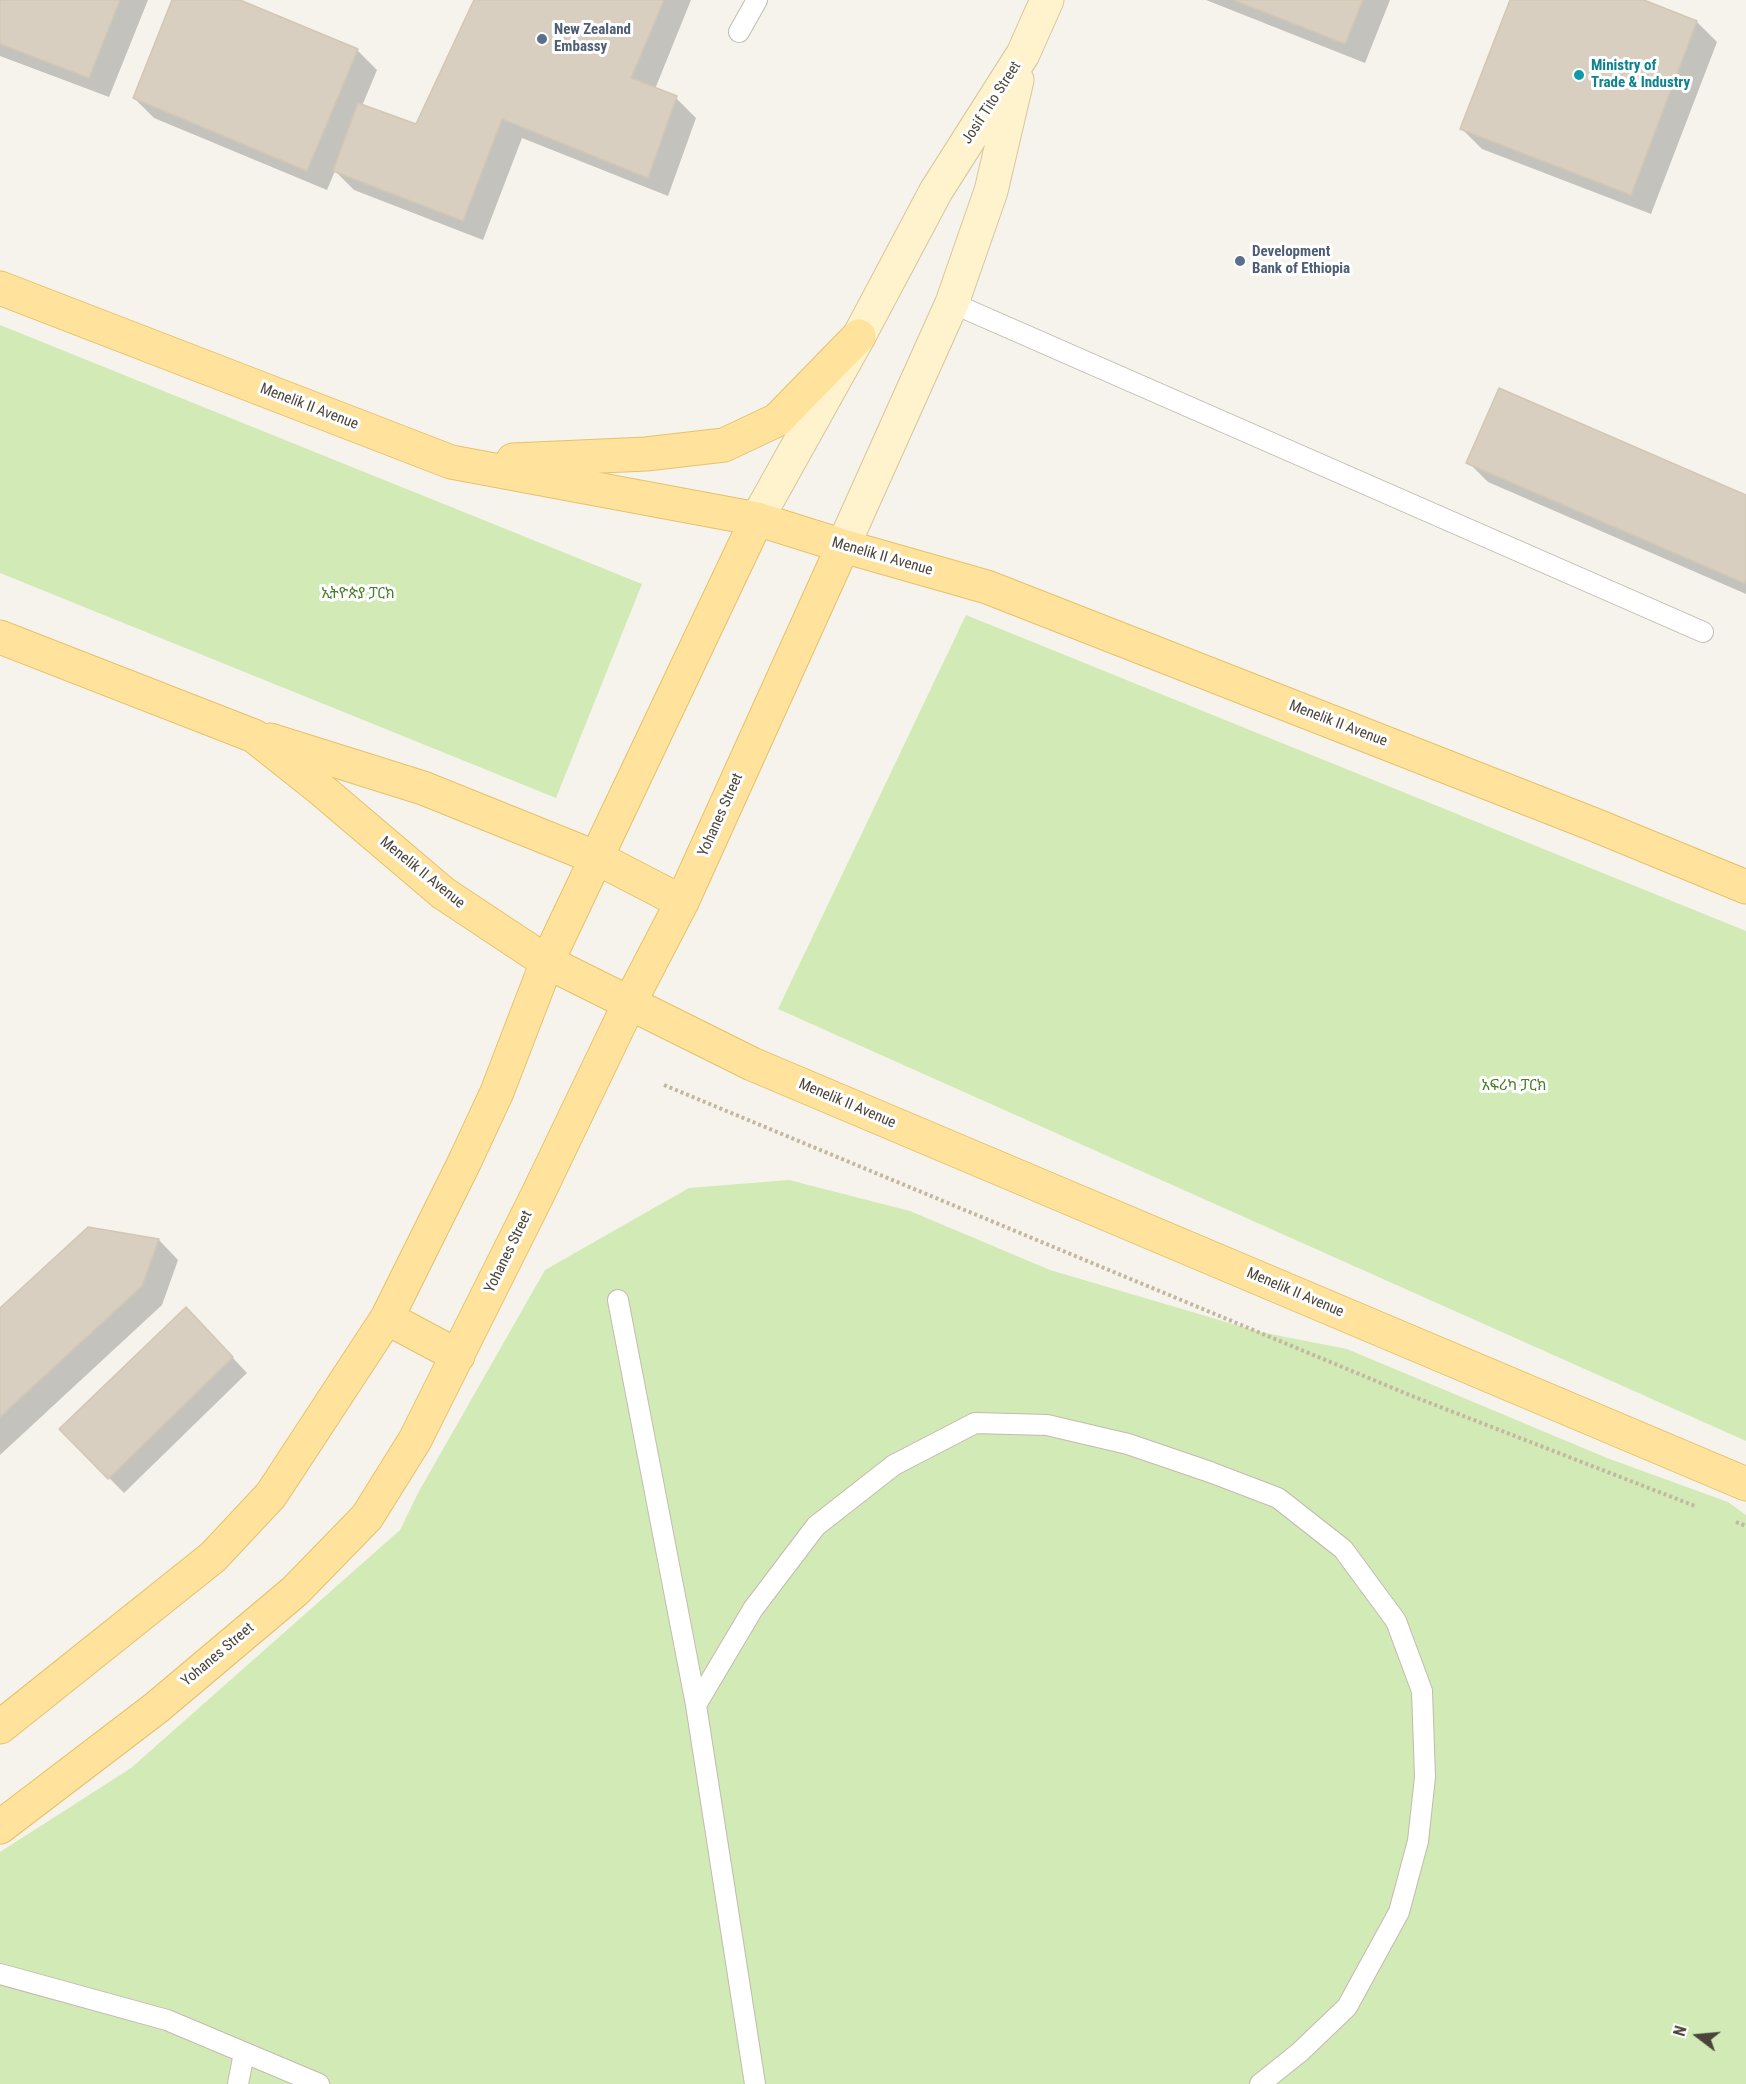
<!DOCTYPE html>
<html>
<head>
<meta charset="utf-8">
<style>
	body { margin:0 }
	#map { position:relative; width:1746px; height:2084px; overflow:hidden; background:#f6f3ec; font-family:"Roboto Condensed",sans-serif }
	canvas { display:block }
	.north { position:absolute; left:1668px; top:2006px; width:60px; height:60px; -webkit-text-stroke:4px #fff; paint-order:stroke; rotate:286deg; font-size:16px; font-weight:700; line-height:24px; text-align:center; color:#4b4439 }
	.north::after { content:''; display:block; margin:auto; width:21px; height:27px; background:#4b4439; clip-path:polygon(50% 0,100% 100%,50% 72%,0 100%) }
</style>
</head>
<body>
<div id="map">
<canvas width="1746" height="2084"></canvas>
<div class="north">N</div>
</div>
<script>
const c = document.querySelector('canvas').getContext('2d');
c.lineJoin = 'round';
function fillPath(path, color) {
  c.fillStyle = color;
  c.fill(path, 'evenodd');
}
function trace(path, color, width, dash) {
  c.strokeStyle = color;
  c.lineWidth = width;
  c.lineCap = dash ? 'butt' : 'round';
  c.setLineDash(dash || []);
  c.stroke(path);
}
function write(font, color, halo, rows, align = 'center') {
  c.font = font + ' "Roboto Condensed","Noto Sans Ethiopic",sans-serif';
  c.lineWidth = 6;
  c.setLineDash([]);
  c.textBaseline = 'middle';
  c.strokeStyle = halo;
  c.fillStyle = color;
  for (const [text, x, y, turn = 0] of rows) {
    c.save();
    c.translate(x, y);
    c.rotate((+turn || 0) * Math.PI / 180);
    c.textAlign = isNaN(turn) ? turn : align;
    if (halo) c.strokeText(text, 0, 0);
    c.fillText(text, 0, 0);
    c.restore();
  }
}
fillPath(new Path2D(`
	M0,325l642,259 -86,214 -556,-225z
	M966,615l780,316v510l-968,-432z
	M789,1180l121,31 140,59 210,62 87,17 260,109 121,44 18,13v569h-1746v-232l131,-84 269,-238 18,-37 127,-223 144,-82z`), '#d2eab5');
fillPath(new Path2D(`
	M0,0h148l-39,97 -109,-41z
	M173,0h63l121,50 20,20 -15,36 55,20 58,-126h216l-36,89 21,9 20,20 -28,78 -146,-58 -39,102 -129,-50 -19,-19 -8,19 -173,-72 -20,-20z
	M1206,0h184l-25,63z
	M1511,0h128l58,22 20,20 -66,172 -169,-65 -20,-20z
	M1468,462l278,35v97l-258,-112z
	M88,1228l71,12 19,20 -16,45 -162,150v-145z
	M201,1324l46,49 -123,120 -63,-64z`), '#0003');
const building = new Path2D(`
	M0,0h120l-31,78 -89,-34z
	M172,0h68l118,49 -51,122 -174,-73z
	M474,0h190l-33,78 46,18 -29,82 -146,-59 -39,102 -130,-50 25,-68 58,21z
	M1234,0h129l-18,44z
	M1510,0h134l53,21 -66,174 -171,-66z
	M1499,388l247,107v84l-2,4 -278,-120z
	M88,1227l71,12 -17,47 -142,131v-109z
	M186,1307l47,50 -125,122 -49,-50z`);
fillPath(building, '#d8cfc1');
trace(building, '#d3c7b4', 1.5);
const lane = new Path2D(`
	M739,32l18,-32
	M952,303l751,329
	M618,1300l78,405 59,379
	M696,1705l57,-96 63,-83 78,-61 81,-42 72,2 81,19 82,28 68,26 65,51 53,72 26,70 3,86 -7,64 -19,71 -52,95 -47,45 -40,32
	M0,1974l167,46 152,64
	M238,2084l6,-31`);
const secondary = new Path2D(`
	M757,519l102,-183 77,-145 87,-137 24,-54
	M843,546l109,-243 39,-112 26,-111`);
const primary = new Path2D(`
	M0,288l451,174 306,57 86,27 144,41 608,238 151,62
	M513,460l133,-6 78,-9 53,-25 82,-84
	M0,637l254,99 63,50 126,107 104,69 205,102 994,420
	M270,740l153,48 174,70 85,44
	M387,1318l71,38
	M0,1727l213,-170 58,-62 116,-177 78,-157 32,-69 50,-130 210,-443
	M0,1827l156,-119 139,-117 72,-74 48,-77 122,-244 93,-194 52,-100 161,-356`);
trace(lane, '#c2bbae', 22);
trace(secondary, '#d6c79b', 35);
trace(primary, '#e6c16a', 35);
trace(new Path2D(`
	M664,1085l748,311 283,110
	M1736,1522l10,4`), '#c4b79f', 4, [3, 3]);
trace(lane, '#fff', 20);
trace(secondary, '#fff3cd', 33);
trace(primary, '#ffe39c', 33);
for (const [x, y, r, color] of [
	[542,39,6,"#5c6f8a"],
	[1579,75,6,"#0f9aa8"],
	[1240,261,6,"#5c6f8a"]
]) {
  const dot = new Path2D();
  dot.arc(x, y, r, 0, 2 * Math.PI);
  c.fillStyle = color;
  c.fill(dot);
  trace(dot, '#fff', 2);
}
write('bold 15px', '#4e5e75', '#fff', [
	["New Zealand",554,30],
	["Embassy",554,47],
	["Development",1252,252],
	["Bank of Ethiopia",1252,269]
], 'left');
write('bold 15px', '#0d838f', '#fff', [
	["Ministry of",1591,66],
	["Trade & Industry",1591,83]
], 'left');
write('15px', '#4b4439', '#fff', [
	["Josif Tito Street",992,103,-57],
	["Menelik II Avenue",309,407,21],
	["Menelik II Avenue",882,557,16],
	["Menelik II Avenue",1338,724,21],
	["Yohanes Street",721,815,-66],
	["Menelik II Avenue",422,873,39],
	["Menelik II Avenue",847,1104,23],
	["Yohanes Street",509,1252,-64],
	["Menelik II Avenue",1295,1293,23],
	["Yohanes Street",218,1655,-40]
]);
write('15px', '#4a7f2a', '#fff', [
	["ኢትዮጵያ ፓርክ",358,594],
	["አፍሪካ ፓርክ",1514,1086]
]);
</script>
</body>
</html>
